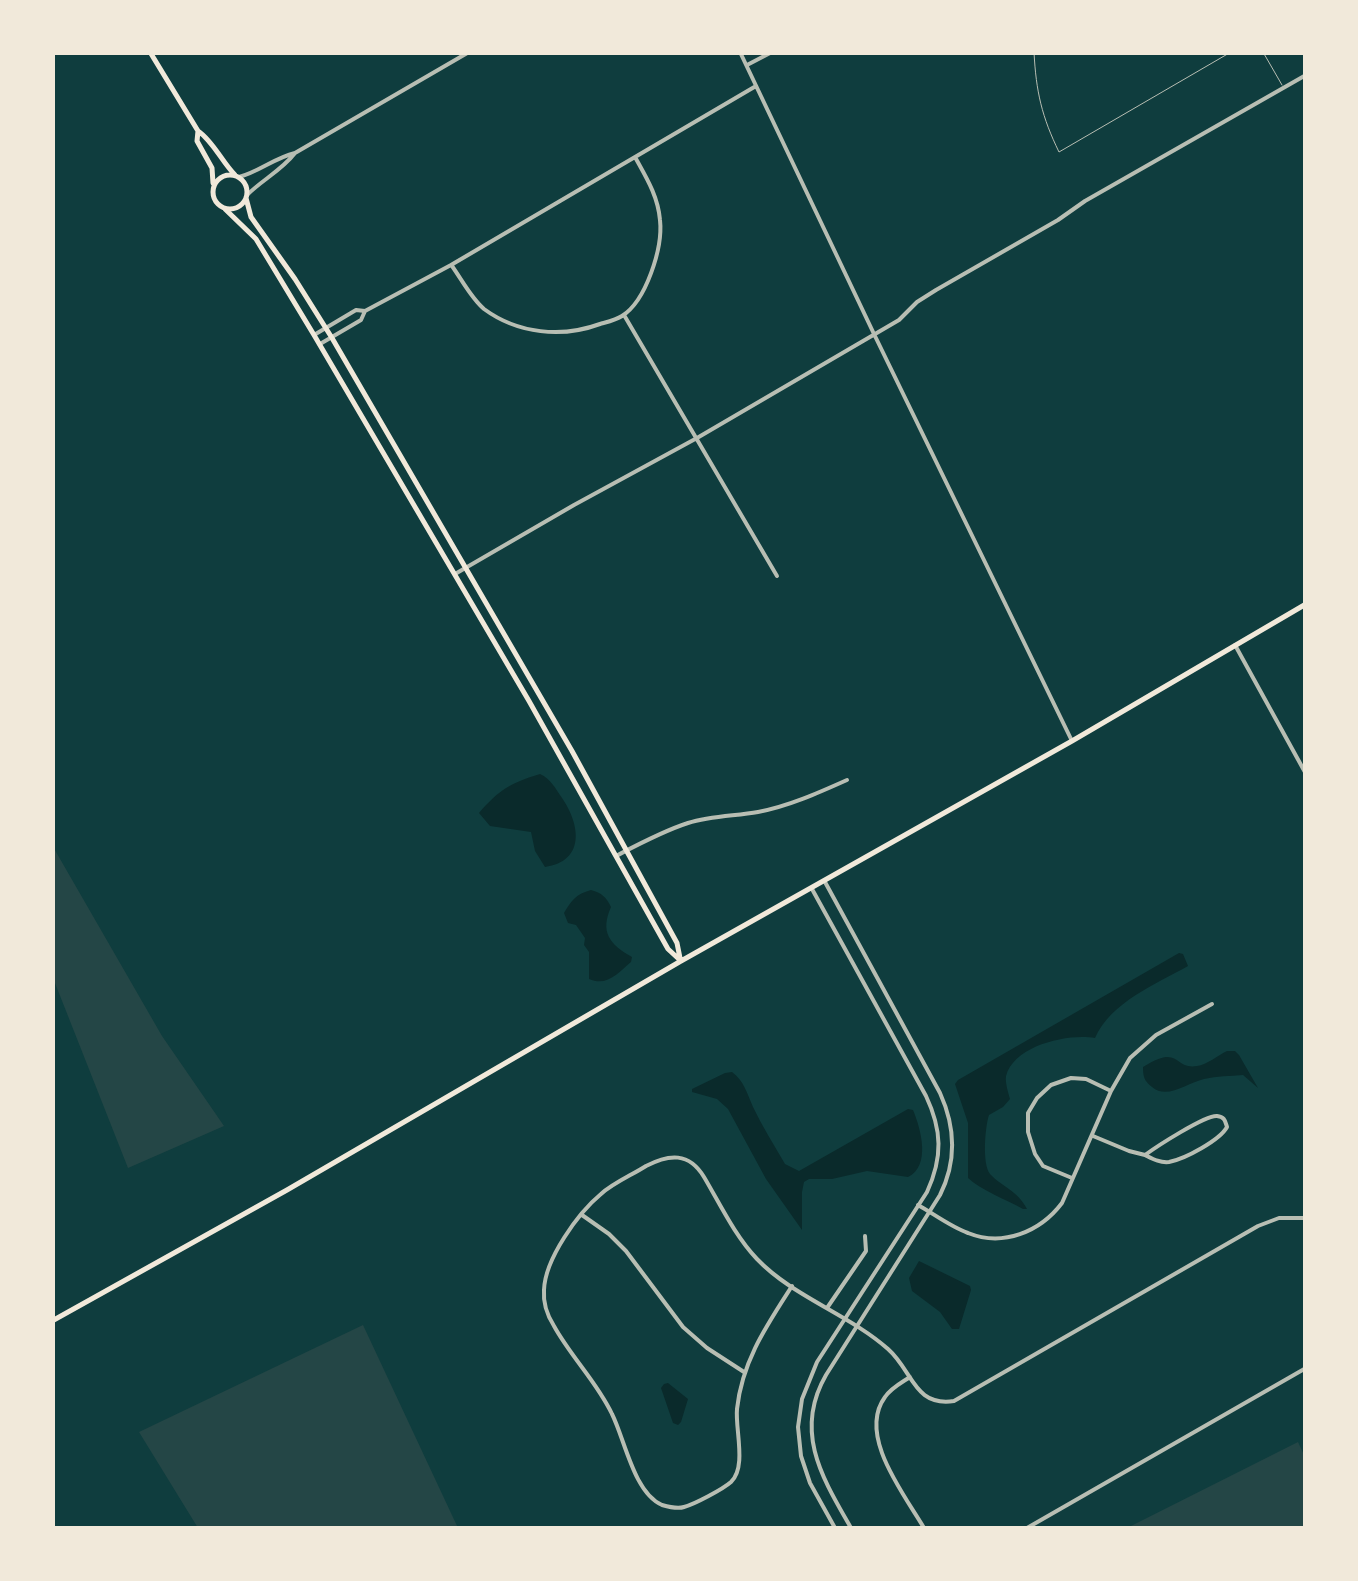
<!DOCTYPE html>
<html>
<head>
<meta charset="utf-8">
<style>
	body { margin:0 }
	#map { position:relative; width:1358px; height:1581px; overflow:hidden; background:#0f3d3e; font-family:Helvetica,sans-serif }
	canvas { display:block }
	.frame { position:absolute; inset:0; border:55px solid #f1e9da; pointer-events:none }
</style>
</head>
<body>
<div id="map">
<canvas width="1358" height="1581"></canvas>
<div class="frame"></div>
</div>
<script>
const c = document.querySelector('canvas').getContext('2d');
c.lineJoin = 'round';
function fillPath(path, color) {
  c.fillStyle = color;
  c.fill(path, 'evenodd');
}
function trace(path, color, width, dash) {
  c.strokeStyle = color;
  c.lineWidth = width;
  c.lineCap = dash ? 'butt' : 'round';
  c.setLineDash(dash || []);
  c.stroke(path);
}
fillPath(new Path2D(`
	M52,845l110,191 62,90 -96,42 -75,-190z
	M363,1325l95,203h-260l-59,-96z
	M1298,1442l7,15v71h-178z`), '#244646');
fillPath(new Path2D(`
	M540,774c11,5 15,14 22,24 18,26 24,63 -17,69l-10,-16 -4,-19 -41,-6 -11,-13c20,-23 31,-30 61,-39z
	M591,890c11,3 15,7 20,17 -11,25 -2,37 21,50l-1,5c-13,11 -24,25 -42,17v-27l-5,-7 1,-7 -9,-13 -8,-2 -4,-10c7,-12 12,-19 27,-23z
	M1179,953l4,1 5,12c-32,18 -77,36 -93,72 -26,-5 -81,7 -89,38 -1,6 2,16 4,23l-7,8 -14,8c-4,12 -7,49 1,59 12,13 27,16 37,35h-4c-16,-9 -42,-19 -55,-31v-55l-13,-39 3,-4z
	M1227,1051h8l4,4 19,33 -15,-13c-13,1 -26,1 -39,4 -17,4 -37,21 -52,8 -8,-6 -9,-11 -9,-20 38,-24 30,3 54,-1 10,-1 21,-11 30,-15z
	M732,1072c12,9 15,21 21,35 9,19 21,38 32,57l14,7 109,-62 5,1c8,19 18,56 -5,67l-41,-6 -35,8h-23l-5,3 -2,10v38l-36,-51 -38,-70 -11,-10 -25,-7v-3l33,-16z
	M919,1261l51,25 1,4 -12,39h-7l-12,-17 -28,-21 -3,-13z
	M668,1383l20,16 -7,23 -3,3 -5,-2 -12,-35 3,-4z`), '#0a2a2b');
trace(new Path2D(`
	M1034,52c2,40 8,65 25,100l172,-100
	M1263,52l19,33`), '#b8beb3', 1);
trace(new Path2D(`
	M740,52l134,282 198,407
	M747,65l25,-13
	M452,266c10,14 19,32 32,43 34,25 78,29 116,15 7,-2 16,-4 22,-8 24,-15 41,-68 38,-96 -2,-24 -14,-43 -25,-63
	M624,315l153,261
	M314,335l42,-25 9,1 86,-46 305,-179
	M320,344l41,-24 4,-9
	M455,574l119,-69 123,-67 202,-118 18,-18 19,-12 122,-70 27,-19 221,-126
	M1235,645l71,129
	M616,856c23,-12 47,-25 72,-33 23,-7 47,-7 70,-11 31,-6 60,-19 89,-32
	M1093,1136l36,15 16,4c11,-8 60,-40 72,-39 8,1 8,5 10,11 -7,13 -42,32 -58,35 -9,1 -16,-3 -24,-7
	M1072,1178l-29,-12 -8,-12 -7,-22v-19l9,-15 14,-13 20,-7 15,1 25,12
	M918,1205c16,9 33,22 50,28 35,14 72,-1 94,-30l49,-112 19,-33 26,-23 56,-31
	M582,1215l27,19 17,17 57,76 24,21 37,24
	M792,1286c-25,39 -50,75 -55,123 -2,20 10,58 -6,73 -8,7 -36,22 -47,25 -6,2 -15,0 -22,-2 -28,-12 -37,-65 -50,-91 -15,-32 -41,-57 -58,-88 -7,-11 -11,-23 -10,-36 1,-31 34,-77 57,-96 12,-11 31,-19 45,-28 23,-12 43,-14 58,11 16,27 31,59 53,82 35,37 93,56 131,90 25,22 26,58 66,52l304,-175 21,-8h27
	M827,1308l39,-57 -1,-15
	M910,1377c-9,6 -19,11 -25,20 -28,38 19,97 39,131
	M1027,1528l279,-160`), '#b8beb3', 4);
trace(new Path2D(`
	M239,177c20,-5 35,-19 56,-24l174,-101
	M247,195c15,-15 35,-25 48,-42
	M825,882l115,211c15,33 17,68 0,102l-114,180c-33,57 -3,104 25,153
	M812,889l114,207c16,34 17,61 1,96l-110,170 -15,37 -4,28 3,29 9,27 25,45`), '#b8beb3', 4);
trace(new Path2D(`
	M150,52l48,79c15,10 24,31 37,44
	M198,131l-1,10 15,27 1,15
	M213 192a17 17 0 1 1 34 0a17 17 0 1 1-34 0Z
	M246,198l5,19 44,62 37,59 240,413 105,192 3,15
	M225,209l31,30 58,96 215,366 139,248 13,12
	M52,1321l235,-131 394,-229 391,-220 234,-137`), '#f1e9da', 5);
</script>
</body>
</html>
